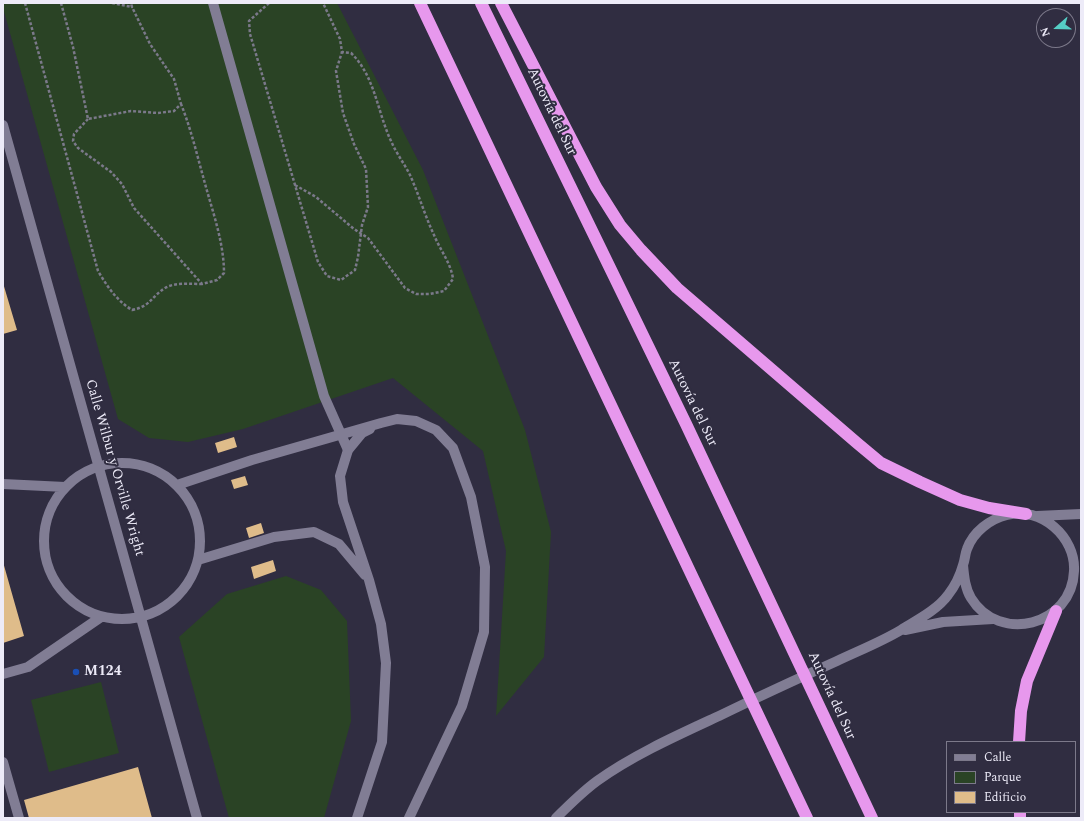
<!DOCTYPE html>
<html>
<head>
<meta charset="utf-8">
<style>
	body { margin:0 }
	#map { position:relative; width:1084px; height:821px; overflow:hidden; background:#302d41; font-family:Spectral,serif }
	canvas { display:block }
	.frame { position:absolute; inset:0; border:4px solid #edebf8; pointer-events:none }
	.legend { position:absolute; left:946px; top:741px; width:130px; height:72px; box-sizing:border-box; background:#302d41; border:1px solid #7c798a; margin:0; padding:5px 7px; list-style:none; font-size:12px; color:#edebf8 }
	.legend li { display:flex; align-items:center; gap:8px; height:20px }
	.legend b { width:20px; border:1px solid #7c798a }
	.north { position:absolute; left:1036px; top:8px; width:40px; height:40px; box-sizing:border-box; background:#302d41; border:1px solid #7c798a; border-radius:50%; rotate:250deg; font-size:11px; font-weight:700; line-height:16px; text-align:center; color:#edebf8 }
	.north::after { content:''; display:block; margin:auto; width:14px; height:18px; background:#55cec5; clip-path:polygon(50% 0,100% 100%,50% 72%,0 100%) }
</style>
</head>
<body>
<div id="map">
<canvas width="1084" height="821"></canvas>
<div class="frame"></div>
<ul class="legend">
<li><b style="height:5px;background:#817d94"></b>Calle</li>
<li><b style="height:11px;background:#2a4325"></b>Parque</li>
<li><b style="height:11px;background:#dfbc8a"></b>Edificio</li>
</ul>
<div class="north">N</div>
</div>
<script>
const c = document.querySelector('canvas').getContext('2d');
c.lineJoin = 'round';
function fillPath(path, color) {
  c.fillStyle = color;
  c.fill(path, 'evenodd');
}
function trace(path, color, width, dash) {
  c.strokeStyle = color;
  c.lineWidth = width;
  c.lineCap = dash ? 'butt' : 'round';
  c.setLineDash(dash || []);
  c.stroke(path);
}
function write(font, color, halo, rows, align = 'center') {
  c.font = font + ' Spectral,serif';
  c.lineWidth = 4;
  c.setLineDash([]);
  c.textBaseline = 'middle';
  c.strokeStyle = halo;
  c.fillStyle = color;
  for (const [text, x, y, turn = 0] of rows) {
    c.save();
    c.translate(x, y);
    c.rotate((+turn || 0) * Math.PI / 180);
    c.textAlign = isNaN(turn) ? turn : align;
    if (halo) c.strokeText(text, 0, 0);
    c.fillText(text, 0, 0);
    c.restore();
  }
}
fillPath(new Path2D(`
	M3,3h334l86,167 102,260 26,102 -7,125 -48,59 10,-165 -23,-100 -90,-73 -150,51 -55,13 -39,-4 -31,-19 -115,-411z
	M286,576l35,14 26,31 4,100 -27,97h-95l-50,-181 48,-43z
	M101,682l18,71 -70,19 -18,-72z`), '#2a4325');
fillPath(new Path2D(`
	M3,283l14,47 -14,4z
	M234,437l3,10 -19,6 -3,-10z
	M245,476l3,9 -14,4 -3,-9z
	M261,523l3,10 -15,5 -3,-10z
	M273,560l3,11 -22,8 -3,-12z
	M3,562l21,74 -21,7z
	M138,767l14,51h-123l-5,-18z`), '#dfbc8a');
trace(new Path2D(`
	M25,3l73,268c9,15 18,29 34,39 19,-4 19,-13 33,-22 10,-6 26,-4 37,-4
	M61,3l12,44 15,72 43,-8 27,2 16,-2 7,-7 -7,-25 -24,-35 -18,-37
	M112,3l20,4 -1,-4
	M269,3l-20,18 1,13 68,228 9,14 14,4 14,-10 3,-13 4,-32 6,-18 -2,-38 -12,-25 -11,-31 -7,-42 6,-19 -2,-13 -17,-36
	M88,119l-14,15 -1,7 5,7 33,24 11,12 12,24 68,76 15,-4 7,-7c0,-31 -12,-63 -20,-93 -7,-25 -13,-51 -23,-76
	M295,185l21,12 38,32 14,9 37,50 11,6h14l14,-3 9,-12c-2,-16 -13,-29 -19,-44 -9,-19 -15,-40 -24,-60 -6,-12 -14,-22 -19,-34 -14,-30 -16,-65 -40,-88l-9,-1`), '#7b798a', 2.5, [3, 2]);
trace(new Path2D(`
	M213,3l111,393 24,54`), '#817d94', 10);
trace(new Path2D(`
	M3,125l194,693
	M44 541a78 78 0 1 1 156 0a78 78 0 1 1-156 0Z
	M3,484l62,3
	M177,485l75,-25 129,-37 16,-4 19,2 20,9 17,18 18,49 14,70 -1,65 -22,74 -53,112
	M198,560l76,-23 40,-5 25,12 26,31
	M3,674l25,-7 73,-50
	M3,762l16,56
	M357,818l25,-76 4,-79 -5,-39 -12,-44 -26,-78 -3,-26 8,-26 14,-17 8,-4`), '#817d94', 10);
trace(new Path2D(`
	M1037,516l44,-2
	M905,630l38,-8 50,-3
	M556,818c13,-13 26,-26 41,-37 36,-26 81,-46 122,-65 39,-19 78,-37 118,-55 21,-10 44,-19 64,-31 16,-10 36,-20 47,-35 7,-9 12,-19 15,-30 2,-5 2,-11 4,-16 6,-17 23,-30 40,-34 34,-9 69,22 67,56 -2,55 -75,73 -103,27 -6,-10 -7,-22 -8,-33`), '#817d94', 10);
trace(new Path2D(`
	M420,3l387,815
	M481,3l205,421 186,394
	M501,3l95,184 24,38 21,25 36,38 180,155 24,20 39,19 40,18 29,8 37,6
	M1019,742l2,-31 6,-30 29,-70
	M1020,812v6`), '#e798ed', 12);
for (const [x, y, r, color] of [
	[76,672,4,"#1a4fb4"]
]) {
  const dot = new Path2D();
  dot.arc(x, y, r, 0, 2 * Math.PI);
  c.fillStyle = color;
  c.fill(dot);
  trace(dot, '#302d41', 1.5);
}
write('14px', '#edebf8', '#302d41', [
	["Autovía del Sur",551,112,64],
	["Autovía del Sur",692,403,64],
	["Calle Wilbur y Orville Wright",114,468,74],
	["Autovía del Sur",831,696,65]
]);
write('bold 14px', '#edebf8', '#302d41', [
	["M124",84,672]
], 'left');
</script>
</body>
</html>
